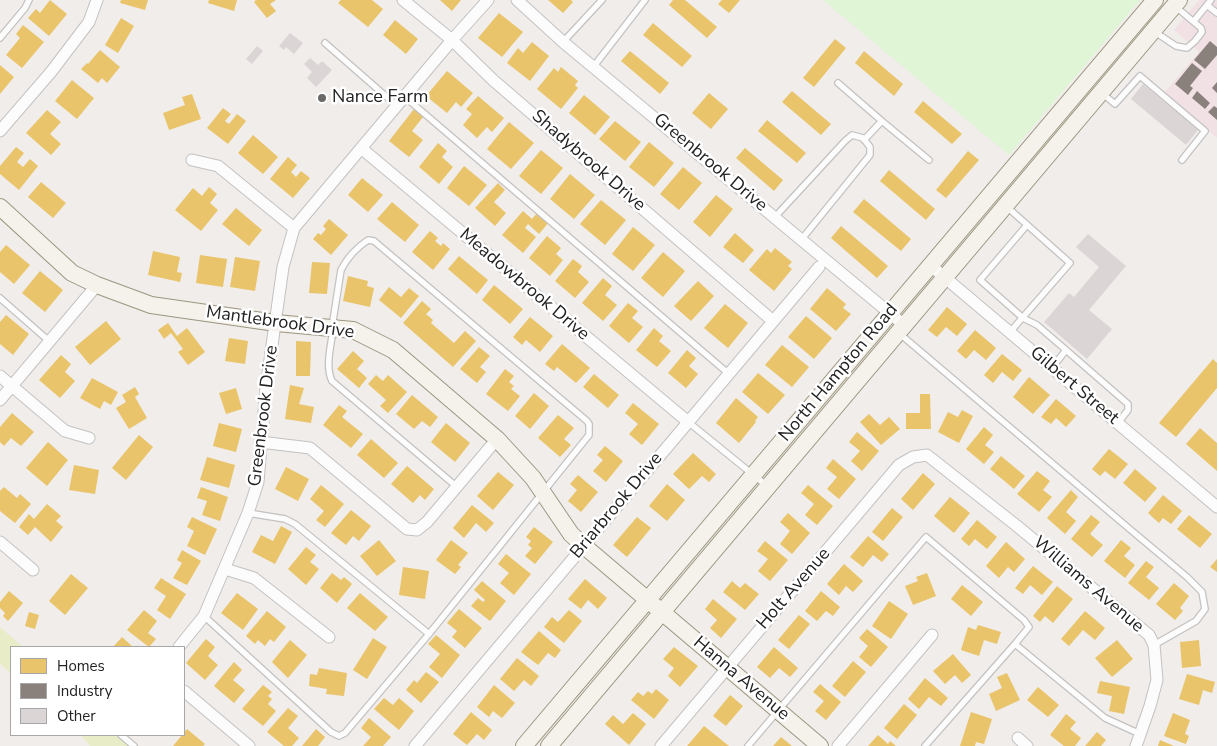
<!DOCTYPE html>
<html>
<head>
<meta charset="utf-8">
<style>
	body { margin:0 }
	#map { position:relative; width:1217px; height:746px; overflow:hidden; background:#f0edea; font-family:"Nunito Sans",sans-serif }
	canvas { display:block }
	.legend { position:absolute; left:10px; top:646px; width:175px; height:90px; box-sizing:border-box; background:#fff; border:1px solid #a7a7a7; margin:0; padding:6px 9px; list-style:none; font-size:15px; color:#222 }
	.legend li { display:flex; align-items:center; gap:10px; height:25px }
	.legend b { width:25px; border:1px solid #a7a7a7 }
</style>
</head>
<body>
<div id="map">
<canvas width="1217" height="746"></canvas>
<ul class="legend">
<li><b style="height:14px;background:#e9c46a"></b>Homes</li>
<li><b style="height:14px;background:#8a817c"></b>Industry</li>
<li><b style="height:14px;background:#dbd6d5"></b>Other</li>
</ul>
</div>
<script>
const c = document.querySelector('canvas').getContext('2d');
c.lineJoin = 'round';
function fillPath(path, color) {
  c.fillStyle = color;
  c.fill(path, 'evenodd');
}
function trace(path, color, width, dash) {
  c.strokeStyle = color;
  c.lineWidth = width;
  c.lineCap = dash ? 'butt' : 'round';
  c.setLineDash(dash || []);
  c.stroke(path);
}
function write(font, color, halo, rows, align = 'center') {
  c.font = font + ' "Nunito Sans",sans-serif';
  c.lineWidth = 5;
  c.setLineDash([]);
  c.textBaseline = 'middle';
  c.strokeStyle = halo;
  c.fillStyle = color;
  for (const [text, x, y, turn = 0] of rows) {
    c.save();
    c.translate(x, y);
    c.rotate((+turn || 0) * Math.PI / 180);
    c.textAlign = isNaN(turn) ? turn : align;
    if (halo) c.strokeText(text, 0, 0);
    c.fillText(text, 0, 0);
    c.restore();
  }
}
fillPath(new Path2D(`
	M1199,0h18v138l-53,-45 35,-41 -25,-22z`), '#f2e1e4');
fillPath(new Path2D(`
	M0,627l23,20h-12v26l-11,-9z
	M81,735h41l13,11h-45z`), '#e8edc8');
fillPath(new Path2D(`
	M823,0h317l-131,155z`), '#e0f5d6');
fillPath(new Path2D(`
	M50,0l17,14 -18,22 -21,-18 8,-9 4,4z
	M121,0h27l-3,10 -25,-7z
	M209,0h28l-3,11 -26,-8z
	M256,0h20l-6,4 6,7 -9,7 -13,-16z
	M341,0h31l11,9 -15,18 -30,-24z
	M440,0h21l-9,11z
	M548,0h23l2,2 -10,11z
	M673,0h12l32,27 -10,11 -38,-33z
	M722,0h18l-11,13 -11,-9z
	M499,13l24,19 -21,25 -24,-19z
	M121,18l13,8 -16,27 -13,-8z
	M395,20l23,19 -12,15 -23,-19z
	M653,23l39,33 -10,11 -39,-32z
	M23,25l21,17 -22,26 -16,-13 14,-17 -4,-4z
	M835,39l11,9 -32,39 -11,-9z
	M532,42l17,14 -19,25 -23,-18 11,-15 5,5z
	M100,50l20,17 -13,16 -5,-5 -4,5 -17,-14 6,-6 1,1z
	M630,51l39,32 -9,11 -39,-33z
	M864,51l39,33 -9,12 -39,-33z
	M0,65l14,12 -14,17z
	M561,67l17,14 -3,4 3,3 -17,21 -24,-20 17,-21 4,4z
	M447,71l26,22 -12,14 -5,-5 -9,11 -21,-17z
	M72,80l22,18 -17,21 -22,-18z
	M792,91l39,33 -10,11 -39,-33z
	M709,93l19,16 -17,20 -19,-16z
	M192,94l9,25 -32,11 -6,-17 22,-8 -3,-8z
	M584,95l26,22 -15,18 -26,-22z
	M478,96l26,22 -12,14 -5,-5 -10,11 -14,-13 9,-11 -6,-5z
	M923,101l39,33 -10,10 -38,-32z
	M223,108l8,6 -6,7 4,3 8,-10 9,7 -18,23 -21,-16z
	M414,109l9,8 -11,14 11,9 -14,17 -20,-16z
	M47,110l14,12 -11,12 11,10 -10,11 -25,-22z
	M767,120l39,33 -9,10 -39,-32z
	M615,121l26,21 -16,19 -26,-22z
	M509,122l25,21 -23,26 -24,-20z
	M253,135l25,22 -15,17 -25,-21z
	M649,142l25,21 -20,24 -25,-20z
	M438,143l9,8 -5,6 11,10 -14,17 -20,-17z
	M16,147l8,6 -7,9 6,5 7,-8 8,7 -19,24 -19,-16v-8z
	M745,148l38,32 -9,11 -38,-33z
	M541,150l22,18 -22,26 -22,-18z
	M968,151l11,9 -33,38 -10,-8z
	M288,157l9,8 -6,7 5,5 5,-6 9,7 -17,20 -23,-19z
	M464,166l23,19 -18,21 -22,-18z
	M683,167l19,16 -23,27 -19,-16z
	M889,170l46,39 -9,11 -46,-39z
	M570,174l25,21 -21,24 -24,-20z
	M362,178l21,17 -15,17 -20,-17z
	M41,182l25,21 -13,15 -25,-21z
	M498,183l7,7 -11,12 12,11 -11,13 -20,-18z
	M209,187l8,7 -7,9 8,7 -17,21 -26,-21 18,-22 9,8z
	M716,195l17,14 -23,28 -17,-15z
	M864,199l47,40 -10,12 -48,-39z
	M601,200l25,20 -21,25 -25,-21z
	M392,202l27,23 -14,17 -28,-23z
	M236,208l26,22 -13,16 -27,-22z
	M523,211l9,8 6,-7 11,10 -10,12 -11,-10 -3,4 11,9 -13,16 -21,-18z
	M329,219l19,16 -17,20 -18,-16 5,-6 3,2 5,-6 -3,-3z
	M841,226l47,40 -11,12 -46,-40z
	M633,227l22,18 -22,26 -21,-17z
	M430,231l8,7 -3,3 6,5 2,-3 7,6 -17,21 -21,-18z
	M735,233l19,17 -11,13 -20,-16z
	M547,236l14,12 -5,6 7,6 -13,16 -21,-18z
	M6,245l24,20 -16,19 -14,-12v-20z
	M775,248l17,14 -4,4 4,3 -18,22 -25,-21 18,-21 4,4z
	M153,251l27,6 -3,15 5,1 -2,9 -32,-7z
	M663,252l22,19 -22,26 -22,-19z
	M200,255l27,4 -4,28 -27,-4z
	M459,256l29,24 -11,14 -29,-25z
	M235,257l25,4 -5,30 -25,-4z
	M573,259l9,7 -4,6 11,10 -14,16 -20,-17z
	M312,262l18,1 -3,31 -18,-1z
	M40,271l23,19 -18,22 -23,-19z
	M348,276l20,5 -1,5 7,2 -4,19 -27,-6z
	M603,278l9,8 -7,9 12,10 -14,16 -21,-18z
	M698,281l16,15 -23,25 -17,-15z
	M494,285l29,24 -13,15 -28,-24z
	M389,287l12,10 8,-9 10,8 -18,22 -22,-18z
	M827,288l19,16 -3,4 8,6 -15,17 -26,-22z
	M422,301l9,8 -5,5 7,6 -2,3 23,20 11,-12 11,10 -23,26 -50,-44z
	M628,303l10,8 -6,7 11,9 -14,16 -20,-17z
	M725,304l23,19 -20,25 -24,-20z
	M947,307l20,17 -10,12 -11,-9 -9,10 -9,-7z
	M6,315l23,19 -16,21 -13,-11v-22z
	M806,316l26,22 -18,21 -26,-22z
	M530,317l23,19 -13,16 -14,-12 -4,5 -9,-8z
	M106,321l15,18 -31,26 -15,-18z
	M168,323l9,13 10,-8 18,24 -17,13 -10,-13 5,-3 -12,-16 -7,6 -6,-9z
	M654,328l9,8 -4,5 12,10 -14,16 -21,-17z
	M975,330l21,18 -10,12 -12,-10 -8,9 -9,-8z
	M229,338l19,3 -3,23 -20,-3z
	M296,341l15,1 -1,34h-14z
	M562,344l28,24 -14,15 -19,-16 -3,4 -9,-7z
	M782,345l27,22 -17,20 -27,-22z
	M479,347l11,9 -10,11 6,5 -9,11 -17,-14z
	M687,350l9,8 -7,8 9,8 -12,14 -18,-15z
	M353,351l11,10 -7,8 10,9 -8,10 -22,-19z
	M1002,354l20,16 -9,11 -11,-9 -9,11 -9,-8z
	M61,355l10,9 -6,8 10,9 -15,17 -21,-18z
	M1213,359l4,4v25l-41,49 -17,-14z
	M505,369l9,7 -5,6 5,4 -3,3 9,7 -12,15 -22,-17z
	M758,373l27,22 -17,19 -26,-22z
	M594,374l25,21 -11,13 -25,-21z
	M376,375l7,6 5,-6 19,17 -19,21 -8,-7 6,-6 -18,-16z
	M1029,377l21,18 -17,19 -20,-17z
	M92,378l26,14 -7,13 -7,-4 -4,8 -20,-11z
	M290,385l14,3 -5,16 15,3 -3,16 -26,-4z
	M135,387l4,7 -4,3 12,21 -18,11 -13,-21 10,-6 -4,-7z
	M236,388l6,21 -16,5 -7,-21z
	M534,393l15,13 -19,23 -15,-13z
	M920,394h10l1,35h-25v-16h14z
	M412,395l26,22 -8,10 -8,-6 -8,8 -18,-15z
	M736,398l22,19 -3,4 1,1 -17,21 -23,-20z
	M1056,399l20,17 -10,11 -10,-9 -5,6 -10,-7z
	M633,403l26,21 -17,21 -13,-11 9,-10 -13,-11z
	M339,405l8,6 -5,6 21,17 -12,14 -28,-23z
	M962,410l11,6 -14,27 -21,-11 10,-20 10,5z
	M12,413l22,19 -13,14 -10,-8 -7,8 -4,-4v-15z
	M869,414l11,11 9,-8 11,12 -19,16 -21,-23z
	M558,415l16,13 -10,11 7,6 -11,12 -22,-19z
	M219,423l23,6 -6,23 -23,-6z
	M446,423l24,20 -15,19 -24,-20z
	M984,427l9,8 -8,10 9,7 -10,12 -18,-15z
	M1200,428l17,15v28l-31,-27z
	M857,432l22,19 -17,20 -11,-10 9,-10 -11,-9z
	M139,435l14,12 -27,33 -14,-12z
	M371,439l27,24 -14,15 -27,-23z
	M48,442l20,18 -21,26 -21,-18z
	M605,446l18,15 -17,21 -13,-11 10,-11 -6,-5z
	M1109,449l19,15 -13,15 -10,-8 -5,5 -8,-7z
	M693,453l23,21 -7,8 -7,-6 -13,13 -16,-15z
	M1001,456l24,20 -11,13 -24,-20z
	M207,457l28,8 -6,23 -29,-8z
	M833,459l23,20 -17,20 -12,-10 10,-12 -11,-9z
	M74,465l25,5 -4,24 -26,-4z
	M407,466l27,23 -9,11 -5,-5 -7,8 -22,-19z
	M286,467l23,12 -11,22 -23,-12z
	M1135,469l22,19 -12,14 -22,-19z
	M1037,471l13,10 -7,9 9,7 -13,15 -22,-18z
	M498,472l16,13 -21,25 -16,-14z
	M923,473l12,11 -22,26 -12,-11z
	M578,475l20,17 -17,20 -13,-11 9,-11 -7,-6z
	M667,484l18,16 -18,21 -18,-15z
	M321,485l23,19 -19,23 -9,-7 8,-9 -14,-12z
	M808,485l25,21 -16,19 -12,-10 9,-11 -13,-11z
	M4,487l13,11 3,-4 11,10 -16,19 -15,-12v-20z
	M201,487l27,10 -8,24 -18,-6 5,-14 -10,-3z
	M1071,490l7,7 -12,15 10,9 -11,13 -18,-16z
	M1163,495l19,16 -11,13 -8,-6 -4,5 -11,-10z
	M950,497l20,16 -16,20 -20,-17z
	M47,504l14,12 -5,5 7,6 -12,15 -16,-15 -7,8 -9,-8 10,-13 5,5z
	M472,505l22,18 -8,9 -10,-9 -12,15 -11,-10z
	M892,508l11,9 -20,24 -11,-9z
	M351,510l20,16 -12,15 -6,-5 -7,9 -15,-12z
	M788,513l22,20 -18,21 -12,-10 10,-13 -10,-9z
	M1091,515l9,7 -10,12 13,11 -11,12 -21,-18z
	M1189,515l23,19 -12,14 -23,-19z
	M192,517l25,12 -12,26 -18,-9 7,-15 -7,-4z
	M637,517l14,11 -24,29 -14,-12z
	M977,520l20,17 -10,12 -12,-10 -6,7 -8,-7z
	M281,526l11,6 -17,32 -23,-12 9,-17 12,6z
	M534,527l19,15 -18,22 -10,-8 7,-8 -4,-3 3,-4 -5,-4z
	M868,536l21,18 -7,8 -9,-7 -10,12 -13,-10z
	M379,540l17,21 -19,15 -17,-20z
	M451,540l17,13 -10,12 3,2 -6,7 -19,-14z
	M1121,540l10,8 -7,8 11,9 -10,13 -21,-17z
	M765,541l23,19 -18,21 -12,-10 10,-12 -11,-8z
	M1006,542l19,17 -11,13 -6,-5 -9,11 -13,-12z
	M306,547l10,8 -6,7 9,7 -13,16 -18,-16z
	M182,550l19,11 -14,24 -14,-7 9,-15 -5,-3z
	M506,554l25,20 -17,21 -14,-12 9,-10 -11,-9z
	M1217,559v13l-7,-5z
	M1146,561l8,6 -8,10 13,11 -10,12 -21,-17z
	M844,564l19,17 -10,11 -7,-6 -7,9 -12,-11z
	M1033,566l20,16 -11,13 -12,-10 -7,9 -8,-6z
	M403,567l26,4 -4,28 -26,-4z
	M332,573l9,7 3,-3 8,7 -15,19 -17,-15z
	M927,573l9,23 -23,9 -8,-19 13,-5 -2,-4z
	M71,574l17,14 -23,27 -16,-14z
	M161,578l25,16 -16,25 -13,-9 9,-14 -12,-8z
	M585,579l22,19 -9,11 -10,-9 -7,9 -13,-10z
	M482,581l24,20 -16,20 -19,-15 7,-8 5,4 2,-2 -11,-10z
	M732,581l8,7 5,-5 14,11 -14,16 -22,-18z
	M1174,583l15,13 -9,12 3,3 -8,9 -19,-16z
	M962,585l21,17 -12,14 -20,-17z
	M1057,586l16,13 -20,24 -8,-7 -5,6 -7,-6z
	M9,591l14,12 -15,18 -5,-5 2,-3 -5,-5v-6z
	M821,591l19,16 -7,9 -7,-5 -9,10 -12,-10z
	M237,593l21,16 -15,21 -22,-17z
	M360,593l28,24 -13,14 -28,-23z
	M713,599l24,20 -16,19 -11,-10 7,-8 -12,-11z
	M889,601l19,13 -17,25 -19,-13z
	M459,609l23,19 -17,20 -13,-11 5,-6 -10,-8z
	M144,610l13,11 -9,12 8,6 -7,8 -22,-17z
	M569,610l13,11 -18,22 -20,-16 8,-10 6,5z
	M267,611l19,16 -12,15 -4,-3 -5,7 -7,-6 -3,4 -9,-8z
	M1085,611l20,17 -10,12 -12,-10 -14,16 -8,-7z
	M29,612l10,3 -4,14 -10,-3z
	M799,615l11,9 -21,25 -11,-9z
	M978,625l23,7 -4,12 -13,-4 -5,16 -18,-6 7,-23 8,3z
	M867,629l21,18 -17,20 -12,-10 9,-11 -9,-8z
	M539,631l22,19 -6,8 -7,-5 -10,12 -17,-13z
	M436,635l24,20 -18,23 -13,-11 11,-13 -12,-10z
	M122,637l11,10 -19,-1z
	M373,638l14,9 -20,32 -14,-9z
	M206,639l9,8 -7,9 10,9 -13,15 -19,-17z
	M290,640l17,15 -19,23 -16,-16z
	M1117,640l16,19 -21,18 -17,-19z
	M1199,640l2,26 -19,2 -2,-26z
	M674,647l24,19 -18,21 -12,-11 6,-8 -11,-9z
	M774,647l24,21 -8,9 -11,-9 -9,10 -13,-11z
	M953,654l18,21 -9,8 -7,-8 -10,9 -12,-13z
	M517,658l22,18 -8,10 -7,-6 -10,11 -14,-12z
	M853,661l13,11 -21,25 -13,-11z
	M234,662l8,8 -9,10 12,10 -11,13 -20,-17z
	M319,668l28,5 -3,23 -18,-2 1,-5 -18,-3 1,-12 7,1z
	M426,672l13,10 -18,21 -15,-13 8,-10 3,3z
	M1007,673l13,27 -24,11 -7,-17 13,-6 -5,-11z
	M1187,674l28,8 -3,11 -9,-3 -4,15 -20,-6z
	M925,678l23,20 -7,8 -12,-9 -10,12 -11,-10z
	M1100,681l30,6 -6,27 -15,-3 3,-15 -15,-3z
	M820,684l21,18 -15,18 -11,-9 9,-10 -11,-9z
	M263,685l9,7 -4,4 4,3 -4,5 8,7 -13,15 -21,-17z
	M494,685l21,18 -13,15 -9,-7 -4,6 -12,-10z
	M1038,687l21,18 -11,12 -21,-17z
	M656,689l13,11 -15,19 -23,-19 7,-8 5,4 5,-5 4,3z
	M730,695l13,11 -17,20 -13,-10z
	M384,698l9,7 6,-7 15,13 -15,19 -25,-21z
	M904,704l13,11 -20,24 -13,-11z
	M288,708l10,8 -10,12 11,10 -7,8h-8l-17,-14z
	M471,712l21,18 -8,10 -7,-6 -10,11 -14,-11z
	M971,712l21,7 -8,25 -8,-2 -1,4h-15z
	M633,713l13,11 -17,21 -24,-21 8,-9 10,9z
	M1173,713l17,7 -5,14 4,2 -3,8 -22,-8z
	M1066,714l10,8 -6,7 11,9 -6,8h-11l-14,-11z
	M369,718l22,19 -8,9h-20l8,-9 -10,-9z
	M704,726l25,20h-42z
	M187,729l18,15 -2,2h-30z
	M316,729l9,8 -7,9h-16z
	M1097,732l9,8 -5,6h-16z
	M878,735l10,9 2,-3 6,5h-28z
	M781,737l11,9h-19z
	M1160,740l14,6h-16z`), '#e9c46a');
fillPath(new Path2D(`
	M1210,41l7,6v8l-12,14 -11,-9z
	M1192,63l10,8 -12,15 3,2 -5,7 -13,-11z
	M1217,82v11l-5,-5z
	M1197,91l13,12 -5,6 -13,-11z
	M1214,106l3,2v12l-9,-8z`), '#8a817c');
fillPath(new Path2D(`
	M290,33l13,10 -9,11 -8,-7 -2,3 -5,-4z
	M257,46l6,5 -11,13 -6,-5z
	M310,58l8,7 4,-4 10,9 -16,17 -9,-9 5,-6 -8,-8z
	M1143,84l55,46 -12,15 -55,-46z
	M1088,234l38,32 -37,44 23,19 -25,30 -43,-37 25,-29 5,4 25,-30 -23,-20z`), '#dbd6d5');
const lane = new Path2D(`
	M1207,5l10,8
	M1194,21l17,-21
	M1155,32l21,14 11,2 8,-7 7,-9 -1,-4 -25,-21
	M0,38l25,-30 4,-8
	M563,42l39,-42
	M325,43l72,63
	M594,66l51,-66
	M838,83l45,39
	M1103,94l12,10 25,-28 65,55 -23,29
	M405,97l324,277
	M864,140l16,-17 3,-1 46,38
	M1007,207l63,56 -60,69
	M775,217l70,-76 7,-6 11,3 7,9v8l-69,85
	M1027,225l-47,55 43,38 14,7 29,25
	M0,298l49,43
	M333,330c-2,15 -8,37 -1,51l125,106
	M900,334l232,197 55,46 15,15 3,17 -9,12 -42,24
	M1052,368l14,-18 62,54v6l-10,13
	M687,421l80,65
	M248,513l37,6 10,5 134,110
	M204,616l127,116 8,4 6,-3 84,-99 160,-199v-11l-2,-3 -213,-180 -6,-1c-12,8 -21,18 -27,30l-9,57
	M121,735l13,11
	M748,746l178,-209 98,83 5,7 -14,17 90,74 35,16
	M925,746l90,-102`);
const street = new Path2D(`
	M403,0l49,40 41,40 280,241
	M517,0l46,42 341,283
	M0,131l51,-59 38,-50 8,-22
	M361,148l326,273
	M192,160l26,6 76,62
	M930,265l287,242
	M0,376l65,55 24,7
	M0,400l97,-115
	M260,442l50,6 97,81 10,1 10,-8 70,-83
	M0,542l33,28
	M225,569l29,9 75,59
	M179,647l25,-31 44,-103 10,-31 8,-94 17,-121 11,-39 158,-188 36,-40
	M184,691l65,55
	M1018,738l9,8
	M415,746l404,-479
	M661,746l238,-281 14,-8 14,-2 90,71 132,109 5,10 3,35 -7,26 -14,40
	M838,746l94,-111`);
const secondary = new Path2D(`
	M0,207l72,66 25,12 54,20 125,18 77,7 40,20 104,89 36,39 38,56 13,12 236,200
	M524,746l631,-746
	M549,746l630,-746`);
trace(lane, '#c3c2c1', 8);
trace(street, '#c3c2c1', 13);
trace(secondary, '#9c9681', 18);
trace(lane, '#fdfcfc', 5.5);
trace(street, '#fdfcfc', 11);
trace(secondary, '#f5f2ec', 16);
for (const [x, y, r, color] of [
	[322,98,5,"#6a6968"]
]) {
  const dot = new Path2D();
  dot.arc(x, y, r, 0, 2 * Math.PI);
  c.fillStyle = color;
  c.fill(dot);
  trace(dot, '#fff', 2);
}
write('18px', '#222', '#fff', [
	["Nance Farm",332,98]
], 'left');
write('18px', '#222', '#fff', [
	["Shadybrook Drive",588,161,41],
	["Greenbrook Drive",710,163,40],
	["Meadowbrook Drive",524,285,40],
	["Mantlebrook Drive",280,323,8],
	["North Hampton Road",839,373,-50],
	["Gilbert Street",1074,386,40],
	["Greenbrook Drive",264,416,-83],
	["Briarbrook Drive",617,506,-50],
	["Williams Avenue",1088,585,40],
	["Holt Avenue",794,589,-49],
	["Hanna Avenue",741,679,40]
]);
</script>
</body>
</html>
